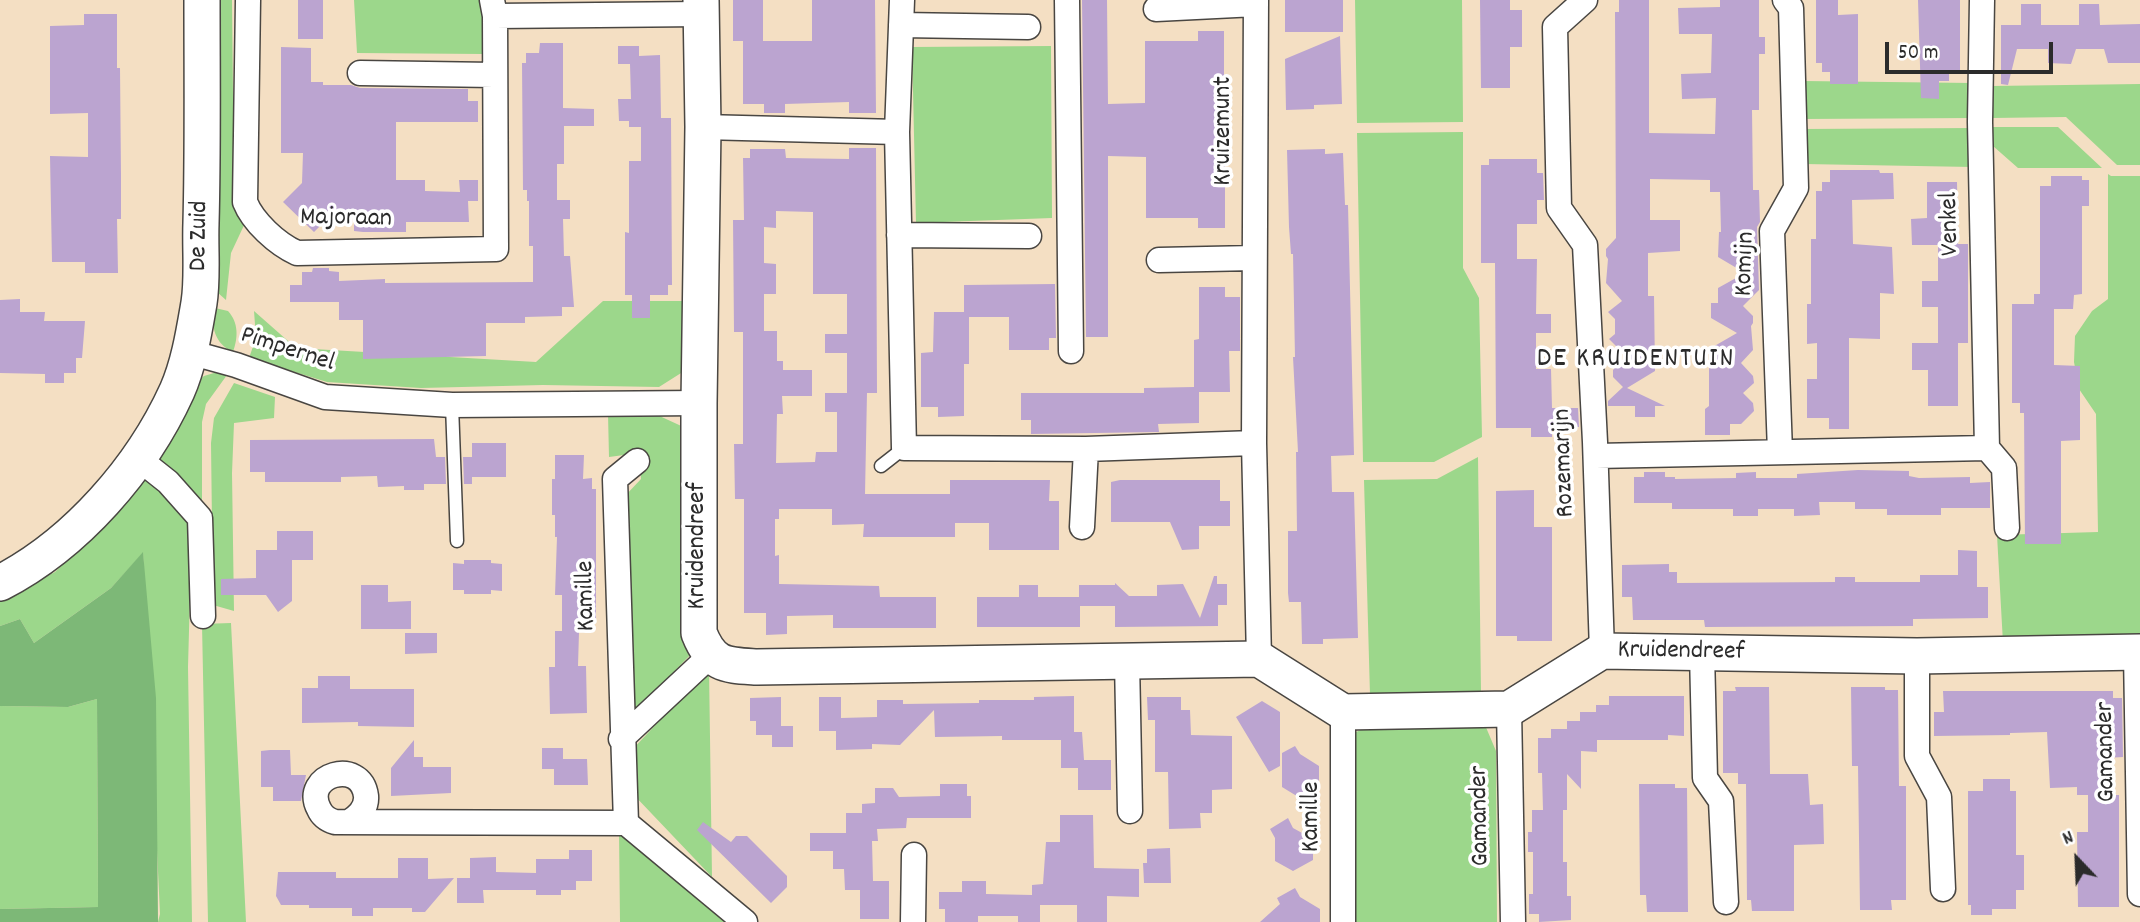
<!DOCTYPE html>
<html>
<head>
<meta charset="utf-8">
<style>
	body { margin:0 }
	#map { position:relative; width:2140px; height:922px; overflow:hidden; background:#f4dfc3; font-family:Dekko,sans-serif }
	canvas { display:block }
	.north { position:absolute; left:2042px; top:824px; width:70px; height:70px; -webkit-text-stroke:5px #fff; paint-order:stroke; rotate:337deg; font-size:19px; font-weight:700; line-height:28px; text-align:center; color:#2b2b2b }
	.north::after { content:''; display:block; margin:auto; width:24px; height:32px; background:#2b2b2b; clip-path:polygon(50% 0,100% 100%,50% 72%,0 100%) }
	.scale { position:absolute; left:1885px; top:42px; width:168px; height:32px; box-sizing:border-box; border:4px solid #2b2b2b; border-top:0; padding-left:9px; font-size:21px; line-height:24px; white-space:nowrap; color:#2b2b2b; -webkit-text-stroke:5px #fff; paint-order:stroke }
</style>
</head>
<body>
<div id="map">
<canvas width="2140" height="922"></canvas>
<div class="north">N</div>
<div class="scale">50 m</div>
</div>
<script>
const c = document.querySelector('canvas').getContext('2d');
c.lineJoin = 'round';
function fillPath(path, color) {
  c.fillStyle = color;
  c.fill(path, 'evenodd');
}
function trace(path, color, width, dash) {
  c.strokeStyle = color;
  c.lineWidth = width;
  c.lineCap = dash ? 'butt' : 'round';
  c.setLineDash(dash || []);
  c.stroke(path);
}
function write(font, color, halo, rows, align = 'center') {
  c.font = font + ' Dekko,sans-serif';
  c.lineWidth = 7;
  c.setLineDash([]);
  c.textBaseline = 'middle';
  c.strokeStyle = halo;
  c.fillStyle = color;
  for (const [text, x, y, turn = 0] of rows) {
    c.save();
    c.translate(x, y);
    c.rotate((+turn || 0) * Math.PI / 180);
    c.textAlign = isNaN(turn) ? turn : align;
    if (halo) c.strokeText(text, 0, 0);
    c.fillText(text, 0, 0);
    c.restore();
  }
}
fillPath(new Path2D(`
	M211,0h21l2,191 12,30 -15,32 -5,47 -17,-15z
	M354,0h128l1,54 -126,-1z
	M1355,0h107l1,122 -106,1z
	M1051,46l1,172 -136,5 -4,-176z
	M1803,81l169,2v35l-169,1z
	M2140,84v81h-23l-51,-48 -74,1v-32z
	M1992,127h66l44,41h-84l-25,-22z
	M1973,128v39l-169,-3 -1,-35z
	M1463,132v136l16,30 3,139 -48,25h-71l-6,-329z
	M2108,174l3,2h29v466l-137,1 -6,-108 101,-3 -2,-118 -17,-25 -5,-27 1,-26 17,-25 16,-12z
	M603,301h86v67l-30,19 -116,-2 -122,3 -94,-6 -78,-24 7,-20 -2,-27 42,37 240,14z
	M215,308l13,3c11,12 10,27 5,41 -18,-8 -23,-26 -18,-44z
	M214,373h12l1,2 -21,29 -4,18v79l-11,-1 -35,-42 41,-76 7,-6z
	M234,383l41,14 -1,21 -40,5 -2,50 2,138 -21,-6 -2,-162 3,-25z
	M653,413l37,17 4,221 -64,66 -6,-220 17,-18 -2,-26 -30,4 -1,-43z
	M1478,457l3,236 -111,2 -6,-215 73,-1z
	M141,474l51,47 -4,146 4,255h-34l2,-8 -17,-361 -32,35 -77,55 -14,-24 -20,7v-26l55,-28 68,-69z
	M231,623l15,299h-38l-6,-298z
	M709,668l3,209 -80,-84 -1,-42z
	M97,699l1,208 -98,2v-203l68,1z
	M1377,722l108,3 11,26 1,171h-145l-2,-187z
	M619,830l112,92h-111z`), '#9cd78b');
fillPath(new Path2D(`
	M143,552l13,146 2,224h-158v-13l98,-2 -1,-208 -29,8 -68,-1v-80l20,-7 14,24 77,-55z`), '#7db877');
fillPath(new Path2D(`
	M298,0h25v39h-25z
	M733,0h30v41h49v-41h63l1,113h-27v-11l-64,2v9h-21v-9h-21v-63h-10z
	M1082,0h25l1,104 37,-1v-62h53v-10h26v88l4,3v15l-3,3v88h-27v-10h-52v-61l-38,-1v181h-22z
	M1285,0h58v32h-58z
	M1480,0h30v10h12v37h-12v41h-29z
	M1619,0h30v133l66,1 1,-36 -34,1 -1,-25 30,-1 1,-39h-33l-1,-26 42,-1v-7h39v37h6v17h-6v56h-7l1,80h6l1,32 -3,5 2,63 -16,16 10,10v7l-2,3 2,24 -12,13 12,13 1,7 -11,10 10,10 1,8 -13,13h-11v11h-25v-26l4,-3v-50h3l-1,-8 26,-15 -26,-15v-15h7v-15l27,-15 -27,-16 1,-25h2l-1,-40h-10v-12l-60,-1v41h30v31l-32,2v43h6l1,75 -28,17 38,18h-10v11h-20v-11h-27v-5l15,-14 -10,-10v-7l13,-14 -17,-17 6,-5v-15l-7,-7 14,-11 -16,-18 2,-24 -2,-3v-7l10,-11 -1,-226h4z
	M1816,0h22v15l20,-1v70h-28v-12h-8v-9h-6z
	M1918,0h42v70h-11v11h-10v18l-18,-1z
	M2021,4h20v21h38v-21h20l1,21 40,-1v39h-32l-4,-14h-28l-5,15 -23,-1v-14h-31l-9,36 -7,-1v-59h20z
	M84,14h33v54h3l1,108v43h-4l1,54h-33v-11h-33l-2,-106 38,1v-44l-38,1v-88l34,-1z
	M1340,36l2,68 -28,1v4l-28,1 -1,-51z
	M540,43h23v65l31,1v17h-30v38h-7v36h13v19h-7l1,37h6l4,51h-12v9l-37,1v6h-39v33l-123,3v-39h-24v-18h-49v-17h12v-13h10l1,-4h16v3l10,1v9l46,-2v4l148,-1v-36h-4v-45h-2v-11h-4l-1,-127h4v-10h13z
	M618,46h21v10l21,-1 1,63h10l1,167h-4v10h-18v23h-18v-23h-7v-63l4,1v-72h12v-34h-12v-6h-10l-1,-22h13l-1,-35h-12z
	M281,47l30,1v34h12v3h28l9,3 108,1v12h10v21h-82v58h29v11l35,1 -1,-12h19v21h-10l1,21h-63v10h-43l-9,-1v-13h-26l-14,14 -31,-30 19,-19 1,-30h-22z
	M849,148h27l1,245h-10l-2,101h85v-14h100l-1,21h10v49h-70v-27h-34v14h-92l1,-13 -32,1v-16h-53v10h-4v37l4,-1v29l100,2 1,11h56v31h-103v-13l-46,1v18l-21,1v-22h-22v-114h-9l-1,-55h9v-112h-9l-1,-112h11l-1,-62h7v-9h35l1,9 63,1zM776,211l37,1v82h34v40h-22v19h22v40h-22v19h12v40h-21l-1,10 -39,1 1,-49h6l-1,-18h30v-26h-29v-9h-6v-30h-13v-37h12v-30l-12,-1v-36l12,1z
	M1325,149v5l18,-1 2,52h3l6,250 -23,1 1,36h22l4,146 -35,1v5h-21l-1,-42h-12l-1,-9v-62h9l-1,-79h2l-5,-95h2l-2,-103h-2l-2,-27 -2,-77z
	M1489,159h48v14h6l1,27h-7v24h-20v35h20l-1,55h15v19h-15v36h15l1,39h26l1,19 -27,-1v11h-21v-9h-35l-1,-165h-14v-98h8z
	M1830,170h49l1,3h13l1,26 -42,1 1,44 39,3 2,47 -14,-1v46l-31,-1v91h-20v-11h-22v-39h10v-36l-10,1v-40h4v-65h5v-48h6v-9h8z
	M2051,176h31v4h7v26h-7v88l-8,1 -1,14h-19v56l26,1v74l-19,1v103h-36l-1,-131h-4v-10h-8v-99h22v-10h6v-108h11z
	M1927,182h30l1,62h10v99h-10v63h-30v-36h-16v-27h26v-36h-16v-26h16v-36h-26l-1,-26 16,-1z
	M1055,284l1,54h-7v12h-40v-33h-40v47h-5v52l-26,1v-10h-17v-54l12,-1 1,-40h30v-27z
	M1199,287h26v10h15v54h-11l1,41h-31v31l-41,1 1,8 -128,2v-14h-10v-27h123v-5l50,-1v-47l5,-1z
	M20,299v13h25l-1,9h41l-3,37h-6v15h-12v10h-19v-9l-45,-1v-73z
	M434,439l2,18h9l1,27h-22v6h-20v-4l-26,1 -1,-11 -36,1v5h-76v-10h-15v-32z
	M472,443h34v34h-34v7h-8l-1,-27h9z
	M555,455h29l-1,24 9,-1v11h4v132h-4v11h-13l-1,34h8l1,47 -37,1 -1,-47h6v-36h7v-36h-7l2,-58h-2v-22h-3v-36h3z
	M1858,470l51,1v5l10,2 51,-1v6l20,-1v26h-49v7h-54v-6h-32v-7h-36l1,13 -26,1v-7h-36v7h-25v-7h-61v-6h-38v-26h10v-5h21v5h10v2l61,-1v-5l20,-1v6h41v-4z
	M1120,480h100v21h10v25h-31v23l-17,1 -12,-28h-59v-40z
	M1534,490v37h18v114h-35v-5h-21v-145z
	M277,531h36v29h-21v41l-14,11 -12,-17h-45v-16l35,-1v-28h21z
	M1958,550l19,1v36h11v31l-75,1v7l-208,1 -1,-7h-71l-1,-23h-10v-32l47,-1v8h8v11l158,-1v-5h20v5h65v-7h38z
	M464,560h27v3l11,1v27l-11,-1v4h-27v-4h-11v-27l11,1z
	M1214,576h3v8h10v21h-9v21l-103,1v-21h-35v21h-103v-30h42v-12h19v12h41v-12h36v-2l14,13h28v-11l26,-1 17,34z
	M361,585h27v17l23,-1v28h-50z
	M405,633h32v20l-32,1z
	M318,676h32v13h64v38l-56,-1v-4l-56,1v-35h16z
	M1735,687h34l1,87h38l2,31 13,-1 1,40 -30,1v66h-42l-1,-11h-4l-1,-116h-8v-11h-15v-82h13z
	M1851,687h34v3h13l1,96h7v114h-15l1,10h-32l-2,-144h-6z
	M1943,691h170v7h9l1,59 -17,1v37h13v112h-41l-1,-75h11v-37h-11v-8l-27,1 -3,-56 -37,1v2l-76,1v-24h10z
	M1074,696v36h8l2,28h27v30h-33v-22h-17v-28h-59v-4l-67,1 -1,-27 -34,35 -28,-1v5l-36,1v-19h-17v-34h22v21l36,-1v-17h26v4l76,-1v-3h55v-3z
	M1609,696h75v40l-16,-1v5h-71v12l-16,-1v38l-14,-15v36h-4v52h4v34h4v24l-32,2v-8h-10v-20h4v-42h-5v-20h4v-22h11l-1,-37h-4v-35h13v-9h16v-8h13v-9h16v-7h13z
	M781,697v29h12v21h-21v-12h-16v-14h-6v-23z
	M1147,697h34v13h9l1,25 41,1v53l-20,1v23h-12l1,15 -32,1 -1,-57h-13v-52h-7z
	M1262,701l18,11v54l-11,6 -33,-55z
	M414,740v17h9v10h28v26l-60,3v-28z
	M1295,746l5,8 19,12v20l-19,12 -18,-11v-34z
	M542,748h21v11h24l1,26h-34v-16h-12z
	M270,750h20l1,25h15l-5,26h-28v-14h-12v-36z
	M1983,779h27v12h6v64h8v35h-8v19h-24v6h-21v-10h-3v-114h15z
	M940,784h27v12h4v22h-64l-1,10 -29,1 1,12h-6l1,40h16v38h-29v-29h-15l-1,-21h-11v-18h-23v-18h36v-20h16v-9l13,-1v-15h18l6,9 41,-1z
	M1639,784h36v4h12l1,124h-41l-1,-17h-6z
	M1060,815h33l1,53 45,1v28l-32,-1v26h-30v-17h-37v17h-22v-6h-40v6h-33v-13h-6v-17h23v-11h24v13l46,1v-10l11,-1 3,-42h14z
	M1288,818l5,10 20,11v21l-20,11 -18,-10v-23l-5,-9z
	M703,822l28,20 5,-6h11l40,40v11l-16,16 -74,-73z
	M1170,848l1,35h-27l-1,-20h4v-14z
	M569,850h23v31h-16v9h-15v5h-25v-5h-53l1,13h-27v-25h13v-20l26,-1v15l40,1v-14h33z
	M398,858h30v21l26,-1 -29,34h-13v-4h-39v8h-21v-8h-43v-3h-28l-5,-9 2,-24h58v6h62z
	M1295,888l5,9 20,12v13h-60l20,-18 -3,-6z`), '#bba4d0');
const lane = new Path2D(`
	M452,405l5,136
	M881,466l23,-18`);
const street = new Path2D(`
	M248,0l-3,202c8,20 32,42 52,51l199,-4 -1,-233 -3,-16
	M902,0l-5,132 7,316 182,1 168,-6
	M1067,0l4,351
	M1256,0l-2,443 5,216
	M1585,0l-30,27 4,181 26,37 10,197 7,209
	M1156,9l100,-5
	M495,16l206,-2
	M901,25l127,2
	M360,73l134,2
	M703,127l194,5
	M899,235l130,1
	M1159,260l95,-2
	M189,352l47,13 89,32 127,8 247,-2
	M1987,448l17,20 3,60
	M1780,452l-8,-221 24,-43 -5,-180 -6,-8
	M1596,456l391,-8 -7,-326 2,-122
	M139,459l29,23 32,36 3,98
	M637,461l-22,18 11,344 119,99
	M1082,527l4,-78
	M2136,652l4,242
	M1702,653l3,125 16,23 5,101
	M1917,656v100l22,41 4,92
	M1127,661l3,150
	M1509,709l4,213
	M1343,712v210
	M621,739l90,-84
	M349,822c10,-6 18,-14 17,-26 -5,-39 -65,-21 -47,13 3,7 9,11 16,13l291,1
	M913,922l1,-67`);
const secondary = new Path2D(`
	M701,0l2,127 -4,276v230c13,33 27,32 58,34l502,-8 84,53 166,-3 93,-58 315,5 223,-4
	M0,583c76,-39 142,-115 177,-192 12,-27 17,-59 22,-88 4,-25 1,-54 2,-80 2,-74 1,-149 1,-223`);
trace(lane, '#494642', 15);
trace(street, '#494642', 27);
trace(secondary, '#494642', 38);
trace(lane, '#fff', 12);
trace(street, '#fff', 24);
trace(secondary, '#fff', 35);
write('26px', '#2b2b2b', '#fff', [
	["Kruizemunt",1225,131,-90],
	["Majoraan",346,220,1],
	["Venkel",1952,224,-91],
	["De Zuid",201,236,-89],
	["Komijn",1747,264,-88],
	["Pimpernel",287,351,18],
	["Rozemarijn",1566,463,-92],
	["Kruidendreef",699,546,-90],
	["Kamille",588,596,-91],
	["Kruidendreef",1681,653,1],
	["Gamander",2108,752,-91],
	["Gamander",1482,816,-91],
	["Kamille",1313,817,-90]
]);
c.letterSpacing = '2px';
write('28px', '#2b2b2b', '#fff', [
	["DE KRUIDENTUIN",1636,361]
]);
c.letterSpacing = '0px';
</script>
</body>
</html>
